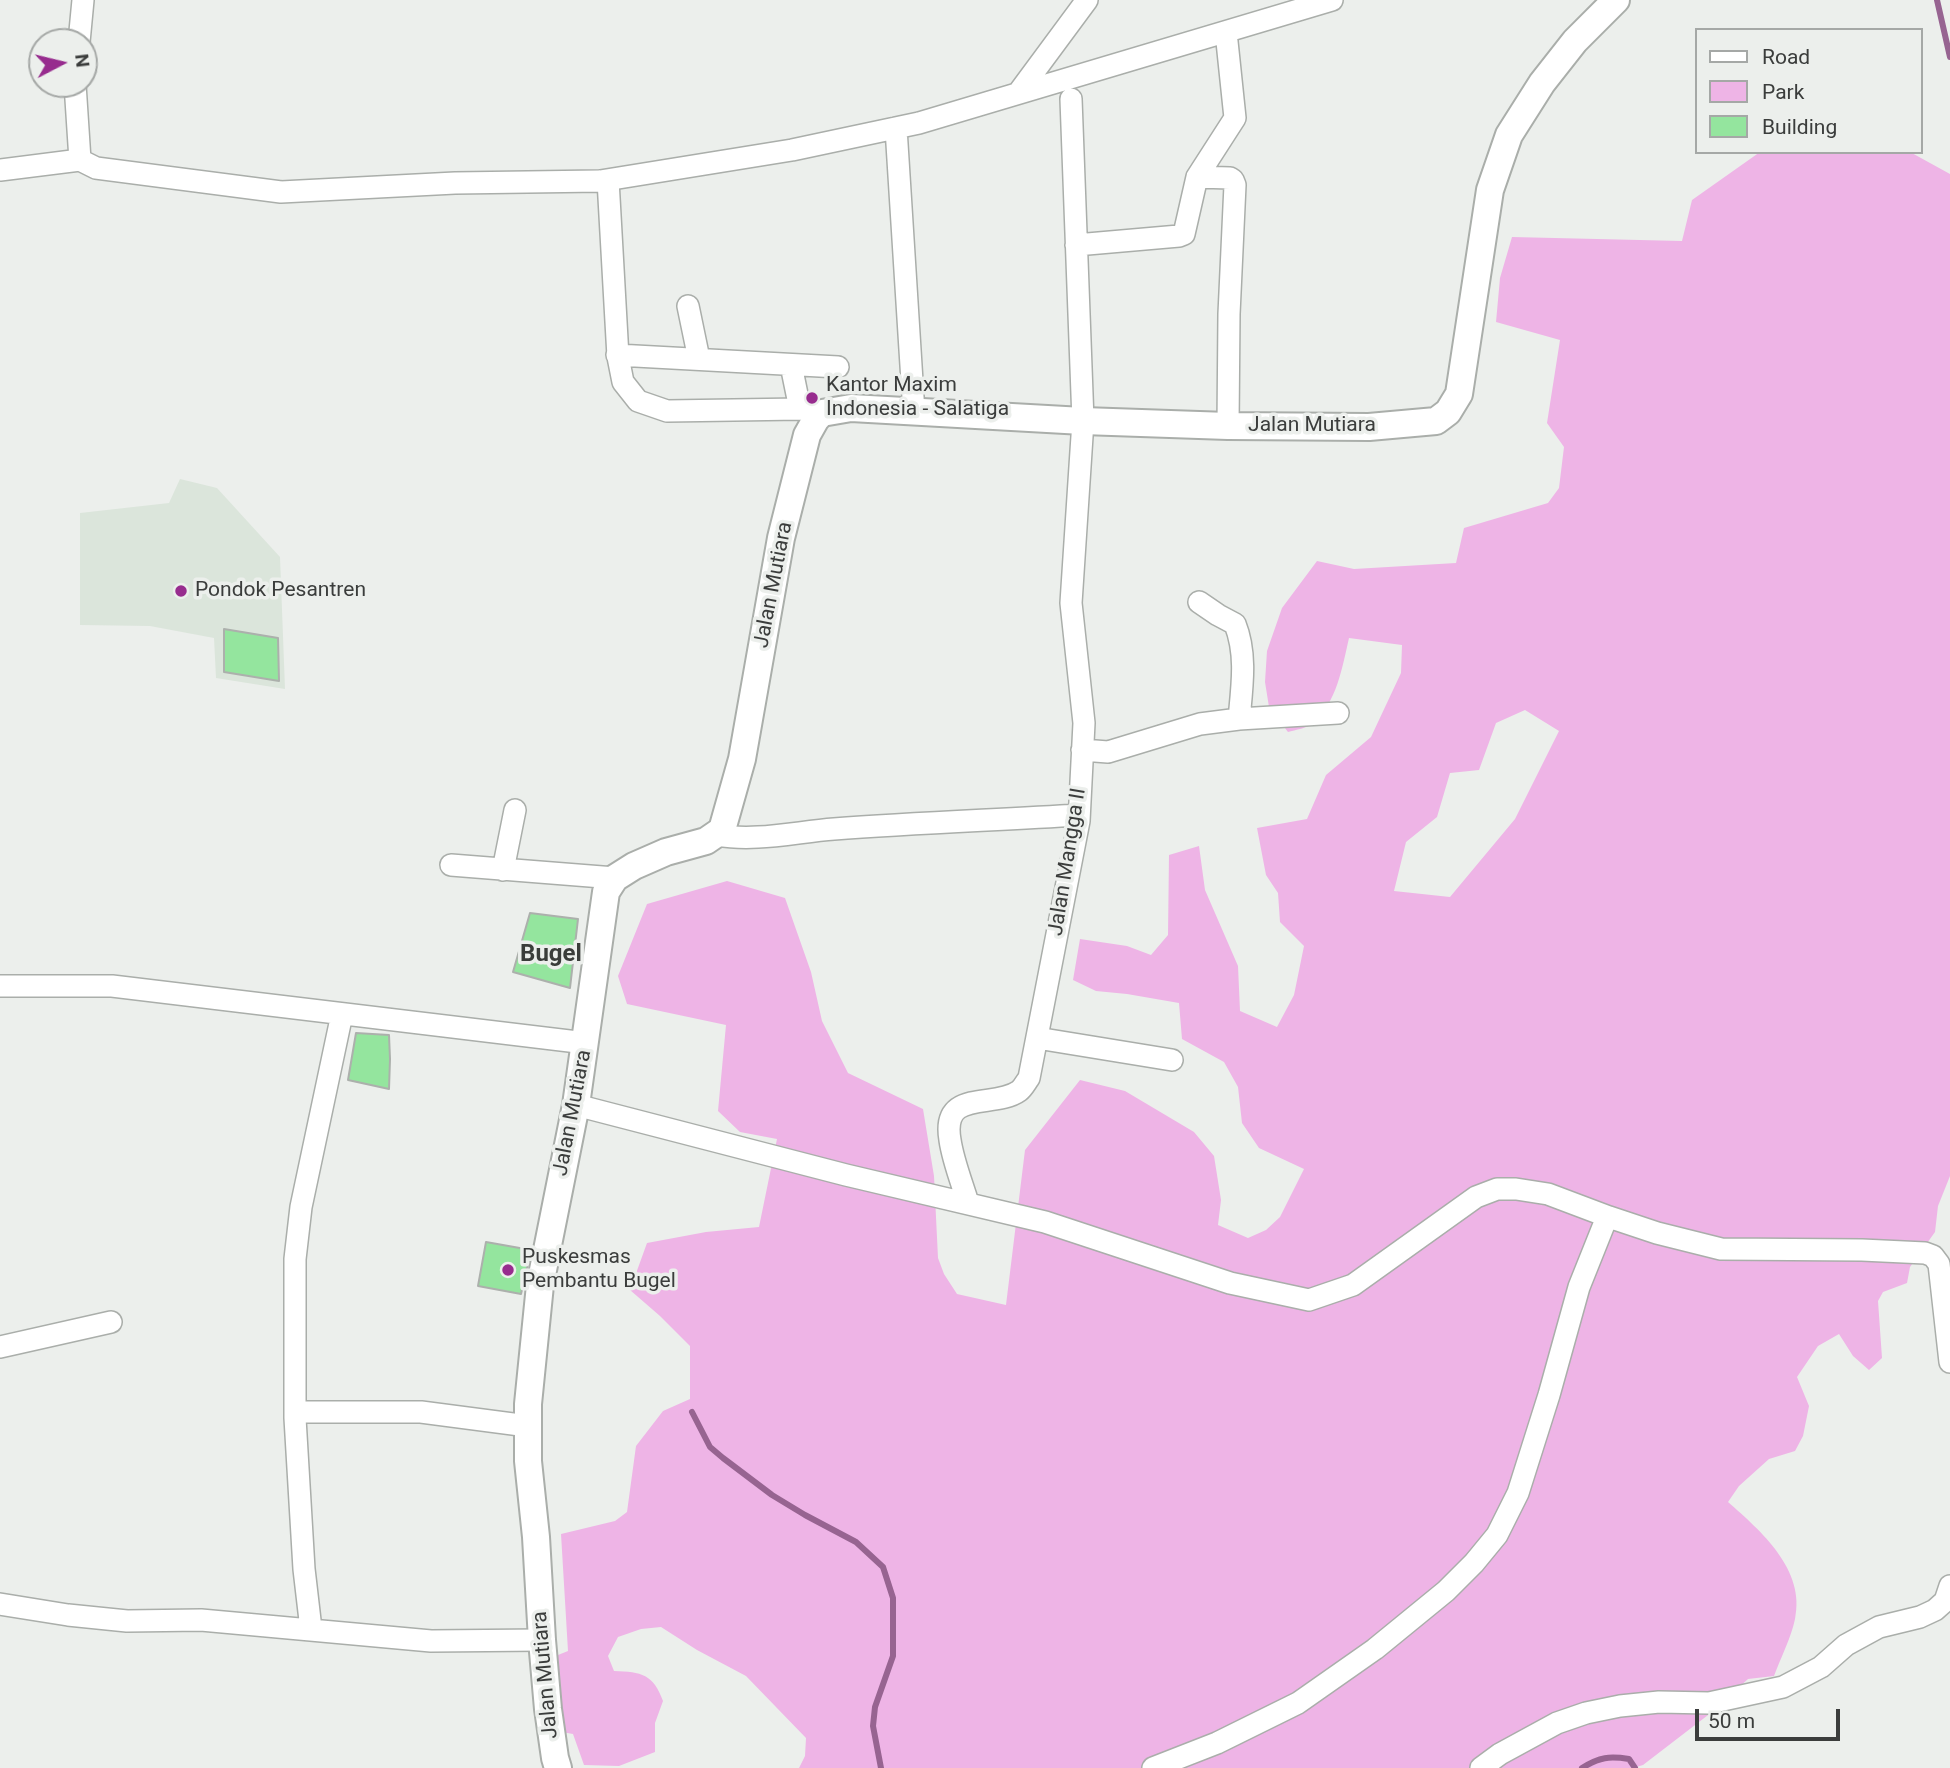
<!DOCTYPE html>
<html>
<head>
<meta charset="utf-8">
<style>
	body { margin:0 }
	#map { position:relative; width:1950px; height:1768px; overflow:hidden; background:#ecefec; font-family:Roboto,sans-serif }
	canvas { display:block }
	.legend { position:absolute; left:1695px; top:28px; width:228px; height:126px; box-sizing:border-box; background:#ecefec; border:2px solid #a5a8a6; margin:0; padding:9px 12px; list-style:none; font-size:21px; color:#3b3d3c }
	.legend li { display:flex; align-items:center; gap:14px; height:35px }
	.legend b { width:35px; border:2px solid #a5a8a6 }
	.north { position:absolute; left:28px; top:28px; width:70px; height:70px; box-sizing:border-box; background:#ecefec; border:2px solid #a5a8a6; border-radius:50%; rotate:83deg; font-size:19px; font-weight:700; line-height:28px; text-align:center; color:#3b3d3c }
	.north::after { content:''; display:block; margin:auto; width:24px; height:32px; background:#972c8e; clip-path:polygon(50% 0,100% 100%,50% 72%,0 100%) }
	.scale { position:absolute; left:1695px; top:1709px; width:145px; height:32px; box-sizing:border-box; border:4px solid #3b3d3c; border-top:0; padding-left:9px; font-size:21px; line-height:24px; white-space:nowrap; color:#3b3d3c; -webkit-text-stroke:5px #ecefec; paint-order:stroke }
</style>
</head>
<body>
<div id="map">
<canvas width="1950" height="1768"></canvas>
<ul class="legend">
<li><b style="height:9px;background:#fff"></b>Road</li>
<li><b style="height:19px;background:#eeb4e6"></b>Park</li>
<li><b style="height:19px;background:#94e59e"></b>Building</li>
</ul>
<div class="north">N</div>
<div class="scale">50 m</div>
</div>
<script>
const c = document.querySelector('canvas').getContext('2d');
c.lineJoin = 'round';
function fillPath(path, color) {
  c.fillStyle = color;
  c.fill(path, 'evenodd');
}
function trace(path, color, width, dash) {
  c.strokeStyle = color;
  c.lineWidth = width;
  c.lineCap = dash ? 'butt' : 'round';
  c.setLineDash(dash || []);
  c.stroke(path);
}
function write(font, color, halo, rows, align = 'center') {
  c.font = font + ' Roboto,sans-serif';
  c.lineWidth = 7;
  c.setLineDash([]);
  c.textBaseline = 'middle';
  c.strokeStyle = halo;
  c.fillStyle = color;
  for (const [text, x, y, turn = 0] of rows) {
    c.save();
    c.translate(x, y);
    c.rotate((+turn || 0) * Math.PI / 180);
    c.textAlign = isNaN(turn) ? turn : align;
    if (halo) c.strokeText(text, 0, 0);
    c.fillText(text, 0, 0);
    c.restore();
  }
}
fillPath(new Path2D(`
	M180,479l37,9 63,69 5,132 -69,-11 -2,-40 -64,-12 -70,-1v-112l89,-10z`), '#dbe5db');
fillPath(new Path2D(`
	M1760,152h150l40,22v1002l-12,30 -3,26 -25,35 -3,16 -24,9 -5,9 4,57 -13,12 -16,-14 -14,-22 -21,12 -21,31 12,29 -6,30 -8,15 -26,8 -30,27 -11,16c33,29 78,68 67,117 -4,19 -14,38 -21,57l-26,3 -36,33 -69,53 -10,3h-834l6,-12 1,-18 -60,-62 -49,-26 -36,-23 -20,2 -23,8 -10,19 6,15c28,1 39,3 49,30l-8,22v29l-36,14 -35,-1 -11,-31 -17,-3 -8,-72 20,-8 -7,-117 54,-13 12,-9 9,-66 27,-35 27,-12v-53l-30,-30 -30,-26 17,-47 59,-11 53,-5 18,-88 -37,-7 -22,-21 8,-86 -99,-21 -9,-28 29,-72 80,-23 58,17 26,74 11,49 26,52 75,36 11,67 4,82 6,16 13,20 49,11 19,-155 55,-70 45,11 69,41 20,24 7,44 -3,25 30,13 18,-8 14,-13 24,-48 -45,-21 -17,-25 -4,-36 -14,-25 -42,-23 -3,-36 -52,-9 -31,-3 -23,-11 7,-41 47,7 24,9 17,-20 1,-80 30,-9 6,44 33,76 2,45 37,16 17,-32 10,-49 -24,-24 -2,-29 -12,-18 -9,-47 50,-9 19,-44 45,-38 30,-64 1,-28 -53,-7c-7,30 -12,64 -36,85 -5,5 -18,7 -25,9l-19,-25 -4,-25 2,-31 15,-43 35,-47 37,8 102,-6 8,-35 84,-25 11,-15 5,-41 -17,-24 13,-83 -64,-18 4,-44 12,-41 170,4 10,-41zM1525,710l34,21 -44,88 -65,78 -56,-6 12,-49 31,-25 13,-44 29,-3 17,-47z`), '#eeb4e6');
trace(new Path2D(`
	M1937,0l13,57
	M692,1412l18,35 13,11 49,37 33,20 51,27 27,25 10,31v58l-18,51 -2,19 8,42
	M1582,1768c18,-11 27,-12 47,-9l6,9`), '#976491', 6);
const building = new Path2D(`
	M224,629l54,9 1,43 -55,-9z
	M530,913l48,6 -8,69 -57,-16z
	M356,1033l33,2 1,24 -1,30 -41,-9z
	M486,1242l45,8 -10,44 -43,-8z`);
fillPath(building, '#94e59e');
trace(building, '#acb0ac', 2);
const minor = new Path2D(`
	M79,42l4,-42
	M75,84l5,76 16,8 185,24 174,-9 145,-2 192,-31 127,-27 413,-123
	M1019,92l68,-92
	M896,128l18,285
	M0,170l80,-10
	M1197,177l33,1 3,2 2,5 -6,129 -1,112
	M608,180l10,177 5,25 15,19 29,10 133,-2 22,4
	M1076,245l103,-9 5,-2 13,-57 38,-59 -9,-86
	M688,306l11,53
	M617,355l221,12
	M791,365l9,44
	M1199,602l19,13 17,9c12,30 7,63 4,95l99,-6
	M1082,750l26,2 92,-28 39,-5
	M717,835c38,7 78,-3 117,-6 82,-6 163,-9 245,-14
	M451,865l164,13
	M503,870l12,-60
	M0,986h112l474,57
	M1037,1038l135,22
	M576,1105l270,70 199,47 185,61 79,17 44,-15 123,-88 21,-8h19l32,5 61,23 48,16 64,16 141,1 63,3 8,3 6,8 11,98
	M968,1203c-6,-20 -15,-42 -18,-63 -9,-52 44,-31 69,-49 4,-3 7,-9 10,-13l50,-257 5,-98 -13,-120 12,-182 -12,-322
	M0,1347l111,-25
	M295,1412h126l107,14
	M0,1604l68,11 59,6 74,-1 230,21 111,-1
	M311,1629l-7,-60 -9,-151v-159l6,-52 41,-193
	M1153,1768l64,-25 81,-40 77,-54 71,-58 28,-28 23,-28 21,-42 31,-98 30,-108 28,-70
	M1481,1768l19,-14 57,-31 29,-10 34,-7 39,-4 50,1 74,-16 38,-20 25,-22 33,-18 41,-10 15,-7 10,-9 5,-15`);
const tertiary = new Path2D(`
	M558,1768l-3,-10 -7,-49 -6,-69 -6,-103 -8,-76v-57l12,-119 36,-180 30,-213 9,-14 19,-12 32,-14 40,-11 16,-11 20,-71 39,-221 26,-103 9,-16 6,-6 29,-5 232,13 145,5 141,1 67,-6 12,-9 11,-18 31,-204 19,-55 33,-52 33,-42 41,-41`);
trace(minor, '#aaaeaa', 24);
trace(tertiary, '#aaaeaa', 30);
trace(minor, '#fff', 21);
trace(tertiary, '#fff', 26);
for (const [x, y, r, color] of [
	[812,398,7,"#972c8e"],
	[181,591,7,"#972c8e"],
	[508,1270,7,"#972c8e"]
]) {
  const dot = new Path2D();
  dot.arc(x, y, r, 0, 2 * Math.PI);
  c.fillStyle = color;
  c.fill(dot);
  trace(dot, '#ecefec', 2.5);
}
write('21px', '#3b3d3c', '#ecefec', [
	["Kantor Maxim",826,386],
	["Indonesia - Salatiga",826,410],
	["Pondok Pesantren",195,591],
	["Puskesmas",522,1258],
	["Pembantu Bugel",522,1282]
], 'left');
write('21px', '#3b3d3c', '#ecefec', [
	["Jalan Mutiara",1312,426],
	["Jalan Mutiara",774,585,-79],
	["Jalan Mangga II",1068,862,-81],
	["Jalan Mutiara",573,1113,-79],
	["Jalan Mutiara",546,1675,-95]
]);
write('bold 24px', '#3a3d3a', '#ecefec', [
	["Bugel",551,955]
]);
</script>
</body>
</html>
